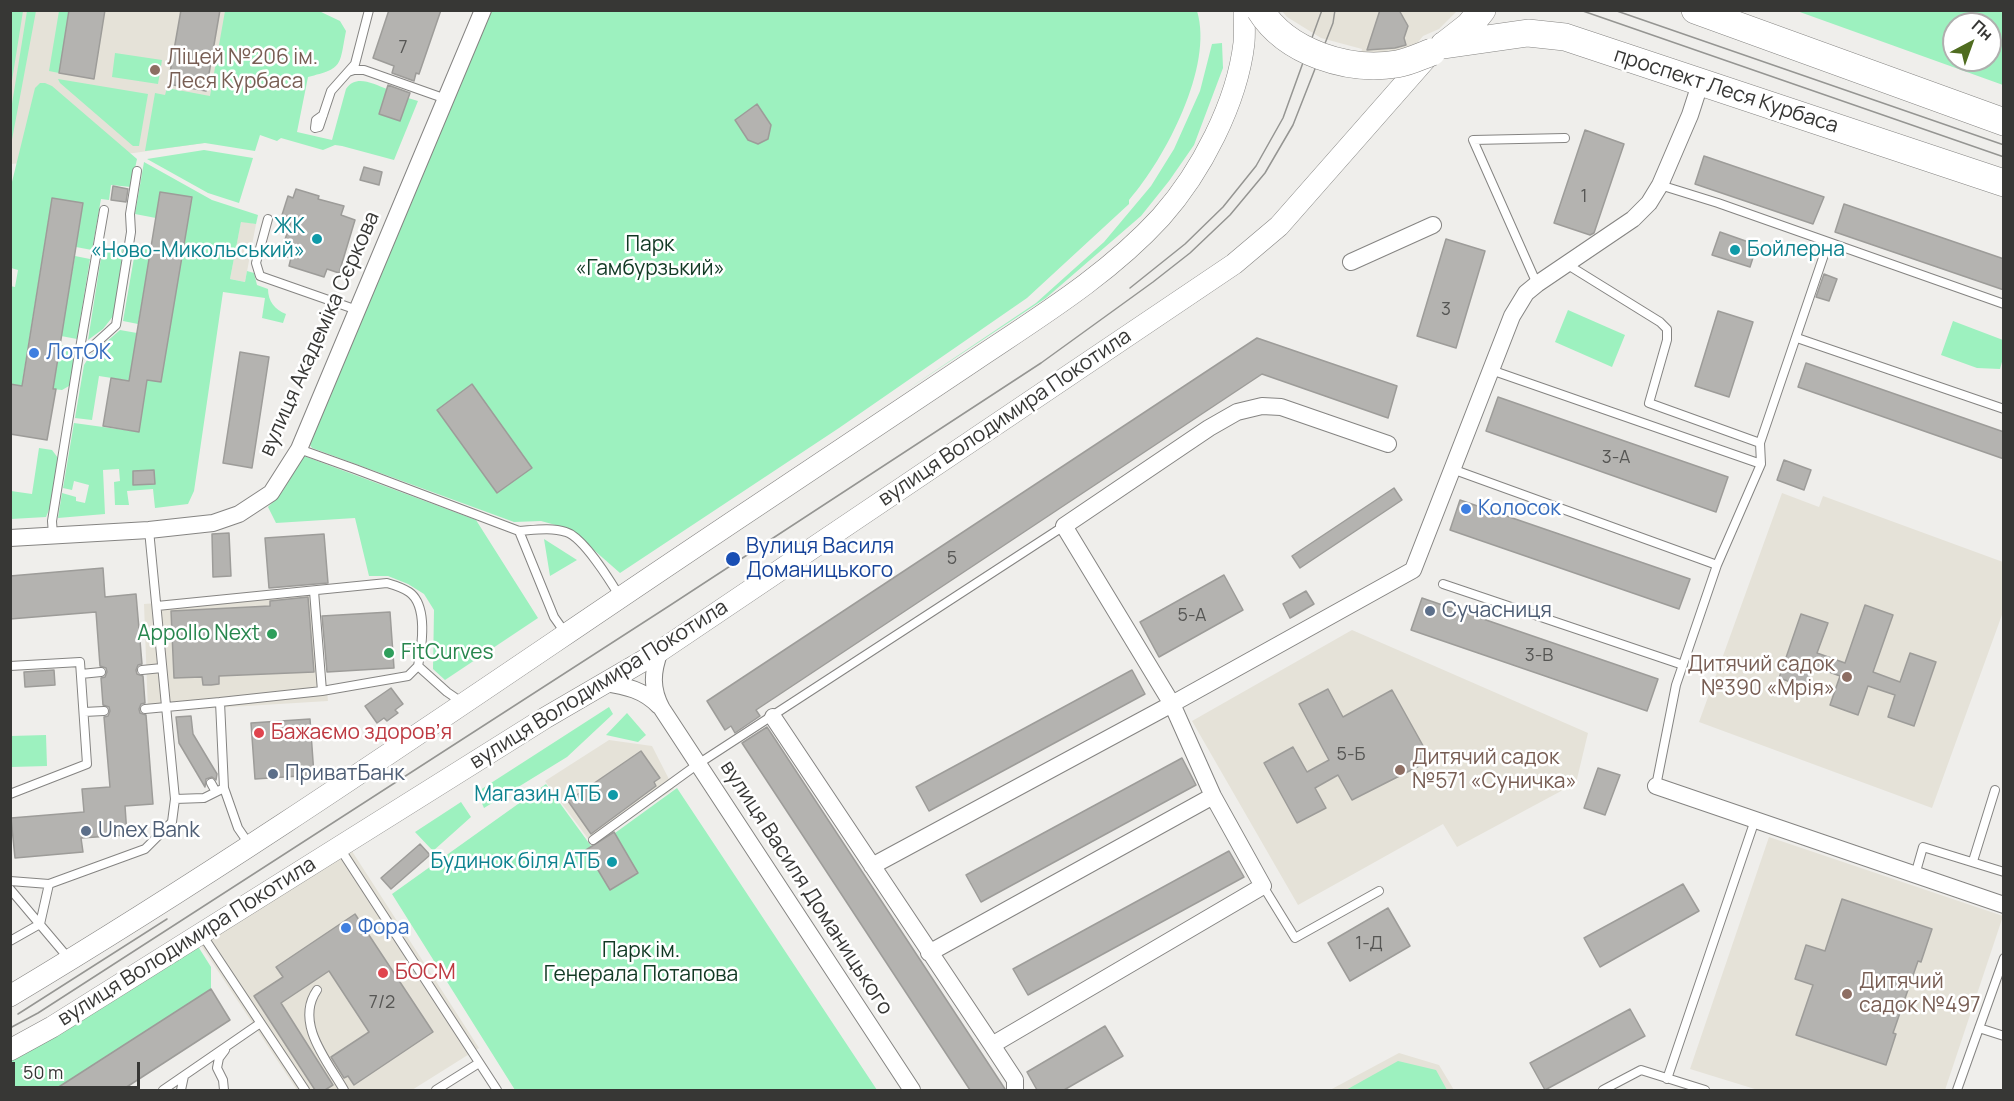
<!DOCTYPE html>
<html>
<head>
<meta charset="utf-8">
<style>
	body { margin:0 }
	#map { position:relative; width:2014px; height:1101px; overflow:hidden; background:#efeeeb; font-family:Manrope,sans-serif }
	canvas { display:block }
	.frame { position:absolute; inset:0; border:12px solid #373735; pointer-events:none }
	.north { position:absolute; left:1942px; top:12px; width:60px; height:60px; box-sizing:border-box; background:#fff; border:2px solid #afafae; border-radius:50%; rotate:41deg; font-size:16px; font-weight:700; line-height:24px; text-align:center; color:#373735 }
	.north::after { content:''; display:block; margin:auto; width:21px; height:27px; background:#4f6c20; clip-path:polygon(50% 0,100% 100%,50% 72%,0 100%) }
	.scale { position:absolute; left:12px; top:1062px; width:128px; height:27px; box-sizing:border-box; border:3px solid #373735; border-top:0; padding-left:8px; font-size:18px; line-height:21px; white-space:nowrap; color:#373735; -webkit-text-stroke:4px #fff; paint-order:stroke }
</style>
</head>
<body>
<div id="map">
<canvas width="2014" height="1101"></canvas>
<div class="frame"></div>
<div class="north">Пн</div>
<div class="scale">50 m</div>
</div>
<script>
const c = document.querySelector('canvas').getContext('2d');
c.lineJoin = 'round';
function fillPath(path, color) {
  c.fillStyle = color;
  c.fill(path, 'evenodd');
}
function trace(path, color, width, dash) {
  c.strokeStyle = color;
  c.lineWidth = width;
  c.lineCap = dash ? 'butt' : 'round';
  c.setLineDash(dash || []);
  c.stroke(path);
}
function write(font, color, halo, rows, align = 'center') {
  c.font = font + ' Manrope,sans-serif';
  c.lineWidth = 5;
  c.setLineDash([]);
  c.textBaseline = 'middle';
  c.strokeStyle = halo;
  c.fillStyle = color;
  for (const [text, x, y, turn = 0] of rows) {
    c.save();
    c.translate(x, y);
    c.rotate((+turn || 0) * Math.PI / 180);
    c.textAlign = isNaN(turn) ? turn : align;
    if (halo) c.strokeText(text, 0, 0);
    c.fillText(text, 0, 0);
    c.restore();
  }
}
fillPath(new Path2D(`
	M11,11h299l-50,124 -126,18 -123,11z
	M1282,11h175l-18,18 -16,7 -12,15 -50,3 1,-5 -41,-11 -34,-21z
	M241,221l15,3 -11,58 -15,-3z
	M1782,493l37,14 4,-11 180,66v50l-71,196 -233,-86z
	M315,591l3,11 10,99 -180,11 -4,-108z
	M1352,630l236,103 -12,50 -119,64 -14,-23 -145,81 -106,-184z
	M609,740l43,6 22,43 -82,55 -47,-63z
	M1769,837l234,79 -58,174h-187l-68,-21z
	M348,845l131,203 -67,42h-115l-101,-152z
	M1399,1053l40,12 15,25h-124z`), '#e5e2d8');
fillPath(new Path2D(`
	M10,11h13l-12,76h-1z
	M27,11h9l-25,134v-35z
	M59,11h10l-10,62 -10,-2z
	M225,11h94l21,10 6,10c-7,35 -2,37 -38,46l-11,55 35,8 14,-51c10,-15 27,-5 41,0l-8,25 21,7 8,-23 10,3 -24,59 -52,-14 -7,-1 -12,5 -42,-12 -4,3 -17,-6 -5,16 -50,-8 -60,8 10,-58 10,2 2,-7 43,8z
	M491,11h706c17,55 -32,148 -68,189v4l-102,94 -188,130 -219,145 -50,-44 -29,-8 -27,1 -202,-74 -5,-7z
	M1797,11h206v74zM1954,24h36v36h-36z
	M1222,43l1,25 -29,77 -25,36 -28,35 -95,82 -138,91 128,-86 68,-61 47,-56 23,-37 26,-58 12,-47z
	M115,53l47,7 -4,24 -46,-7z
	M58,79l90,15 -9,52h-6l-73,-63z
	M40,83h5l7,3 85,73 -6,28 -20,-2 -2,15 -8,-1 -9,51 -16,-3 7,-44 -31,-5 -30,185 1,3 -12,-2 -1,-98 5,1 3,-17 -7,-2v-82l24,-98z
	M204,150l49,8 -14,45 -31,-10 -61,-34z
	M144,162l68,38 46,15 -2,9 -15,-2 -11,57 15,3 2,-11 7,2 3,12 11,4c0,12 7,21 18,25l-3,9 -21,-5 3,-20 -42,-6 -29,199 -6,13 -33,4 -2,-19 -26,2 2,14h-14l-1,-23 6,-1 -1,-12 -16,1 2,44 -47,4 4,-25 14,4v4l9,2 4,-18 -15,-4 -2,9 -9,-2 11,-65 65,9 8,-52 9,-162 -21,-4z
	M103,245l20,4 -9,66 -11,14 -15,11z
	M136,246l15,2 -13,76 -15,-3z
	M75,256l15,3 -13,80 -16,-3z
	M1568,310l57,25 -13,32 -57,-25z
	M1953,321l50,19v18l-3,11 -23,-1 -36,-13z
	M120,330l17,3 -6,48 -32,-5 -7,44 -17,-2 9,-53 5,-8z
	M60,345l16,3 -5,34 -2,4 -7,4 -9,-1z
	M39,448l13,2 6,8 -8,49 -4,10 -35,2v-28l21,3z
	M304,456l172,64 62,98 -93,62 -12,-11 1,-59 -10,-16 -16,-10 -20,-8h-19l-14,-58 -79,5 -8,-16 14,-15z
	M544,539l33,21 -27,16z
	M609,707l4,7 -46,43 -83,51 -7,-16z
	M627,713l19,22 -8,7 -32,-7z
	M46,735l1,31 -36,1v-31z
	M546,784l45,62 24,-13 62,-45 200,302h-362l-123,-196z
	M461,802l10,15 -38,34 -18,-19z
	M194,940l17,27v22l-156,101h-44v-37z
	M1398,1061l38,9 11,20h-101z`), '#9df1bf');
const building = new Path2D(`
	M69,10h36l-11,69 -35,-6z
	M181,10h39l-14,81 -38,-7z
	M389,10h52l-22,64 -3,-1 -2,8 -22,-8 2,-7 -21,-8z
	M1380,10h19l9,16 -4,12 2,7 -11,3 -28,2z
	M388,85l22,8 -10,28 -21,-7z
	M757,104l14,21 -3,14 -10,5 -10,-4 -13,-20z
	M1585,130l39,14 -30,89 -4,2 -36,-12z
	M1704,156l120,41 -11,27 -118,-40z
	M364,167l18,5 -3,13 -19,-5z
	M113,186l15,3 -2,13 -15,-2z
	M296,189l23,7 -1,3 26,7 -3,9 14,5 -16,53 -12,-4 -3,8 -35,-11 2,-8 -11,-3 12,-37 -10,-3 6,-19 5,2z
	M160,192l32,5 -31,185 -14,-2 -8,52 -36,-6 8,-48 18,3z
	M52,198l31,5 -30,186h3l-9,51 -37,-6v-50l12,2z
	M1844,204l160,55v31l-169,-58z
	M1720,232l37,13 -7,22 -38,-12z
	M1446,239l39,12 -29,97 -39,-12z
	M1824,274l13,5 -8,22 -13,-4z
	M1718,311l35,11 -24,75 -34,-11z
	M1257,338l140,48 -9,32 -126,-44 -506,336 4,6 -25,17 -4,-7 -6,4 -18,-29z
	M240,352l29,5 -17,111 -29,-5z
	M1806,363l198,69v27l-206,-72z
	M472,384l60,84 -35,25 -60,-83z
	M1498,397l230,80 -12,35 -230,-81z
	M1784,460l27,10 -7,20 -27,-10z
	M154,470l1,14 -22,1v-14z
	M1394,488l8,12 -102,68 -8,-12z
	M1460,500l230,79 -11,30 -229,-79z
	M229,533l2,43 -18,1 -1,-43z
	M324,534l4,49 -59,5 -4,-50z
	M103,568l2,29 31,-3 6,70 -4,1 -2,5 1,4 6,2 2,27 -4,1 -2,5 1,4 6,2 7,89 -28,2 2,29 -46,3 2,14 -68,6 -4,-40 73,-6 -2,-23 28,-2 -6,-70 4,-1 2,-5 -1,-4 -6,-2 -2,-27 4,-1 2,-5 -1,-4 -6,-2 -4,-54 -86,7v-43z
	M1224,575l19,35 -84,47 -19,-35z
	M1306,591l8,13 -24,14 -7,-14z
	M308,597l6,75 -95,4v8l-8,1h-8l-1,-8 -28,1 -3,-67 99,-5v-5z
	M1422,598l236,81 -11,32 -236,-81z
	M1865,605l28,10 -20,57 27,10 10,-29 26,9 -22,64 -26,-9 7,-22 -27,-9 -10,29 -28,-10 10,-29 -27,-10 -8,21 -26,-9 22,-64 27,9 -11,30 28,10z
	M390,612l4,56 -67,4 -5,-56z
	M54,670l1,15 -30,2 -1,-15z
	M1132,670l13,24 -216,117 -13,-24z
	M391,688l12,16 -8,6 3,3 -11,8 -3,-3 -7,5 -12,-17z
	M1328,689l15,28 49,-27 39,70 -79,40 -14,-25 -23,13 11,20 -29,15 -33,-60 29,-16 14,25 22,-12 -30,-56z
	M191,716l2,18 24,40 -1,6 -4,-3 -6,2 -1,8 -26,-44 -3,-26z
	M310,719l4,56 -59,4 -4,-56z
	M767,727l238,362v1h-35l-228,-347z
	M641,751l19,27 -6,4 2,4 -65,48 -23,-33z
	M1182,758l14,27 -215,117 -15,-27z
	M1598,768l22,7 -15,40 -21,-7z
	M614,832l24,41 -28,17 -24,-40z
	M420,844l10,11 -39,34 -10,-11z
	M1229,851l15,26 -216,118 -15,-26z
	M1683,884l16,27 -99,56 -16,-29z
	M1842,899l90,30 -11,33 -3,-1 -25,72 3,1 -10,31 -90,-30 17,-50 -18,-6 11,-34 19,6z
	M1388,908l22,38 -60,35 -22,-38z
	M355,914l78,118 -79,53 -6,-9 -4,2 -13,-21 38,-25 -40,-61 -48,32 52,82 -8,5h-10l-61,-94 29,-19 -7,-10z
	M211,989l19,31 -108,70h-68z
	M1630,1009l15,27 -100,54 -15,-27z
	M1105,1026l18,30 -59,34h-27l-10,-18z`);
fillPath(building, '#b4b3b0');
trace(building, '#9d9c99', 1.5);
const service = new Path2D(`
	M348,72l6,-2h10l82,29
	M323,115l-7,5 -1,8 4,-1 12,-36 24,-27 14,-54
	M1660,185l58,18 286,101
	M268,219l-12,44 4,13 97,34
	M1568,265l92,57 7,7v11l-18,63 111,40
	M1537,284l-64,-144 92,-2
	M1797,338l207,71
	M79,354l25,-144
	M1491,370l270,94
	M299,449l56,20 164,62c15,-1 32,-4 47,1 17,5 45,50 54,65
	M1452,469l265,96
	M519,531l35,86 12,17
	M53,535l-1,-14 27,-167 15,-9 22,-20 15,-93 -1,-18 7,-43
	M1443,584l240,81
	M314,591l8,100
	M157,606l230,-23c7,2 16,5 22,9 19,13 13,54 9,74
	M10,666l70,-4 7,102 -77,30
	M142,670l20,-2
	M81,674l20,-2
	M145,709l75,-7
	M84,712l20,-1
	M211,783l5,9
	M1656,786l20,-101 41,-120 44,-101 -1,-21 68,-200
	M175,799l29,-1 20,-10
	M593,840l105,-76 366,-238
	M249,844l-11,-16 -14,-40 -4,-86 102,-11 86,-15 10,-10 29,26 16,11
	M339,847l158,243
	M1973,861l22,-71
	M1915,875l8,-28 81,25
	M10,881l39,3
	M1263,886l32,52 84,-47
	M10,889l60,71
	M201,933l104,157
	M10,941l30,-17 9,-40 96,-35 27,-27 3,-23 -26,-269
	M317,990c-23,33 11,72 27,100
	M1979,1028l25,8
	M1667,1079l88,-259
	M163,1090l96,-66
	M181,1090l3,-14
	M224,1090l-1,-10 -6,-12 2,-10 6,-8
	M436,1090l43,-27
	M1603,1090l38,-20 64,20
	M1957,1090l47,-132`);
const minor = new Path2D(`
	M1351,262l82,-37
	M1388,444l-107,-37 -19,-1 -25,6 -28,16 -145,98 108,178 241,-134 99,-254 14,-23 11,-9 96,-65 16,-16 11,-18 30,-70 11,-34
	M10,538l139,-8 64,-7 26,-9 32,-21 28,-44 184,-439
	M660,651c-8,21 -9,38 2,58l250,381
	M604,683c22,3 40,7 55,23
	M773,717l219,328 23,35v10
	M1656,786l348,119
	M872,866l300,-162 41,92 50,90 -271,159
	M929,953l284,-157`);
const tertiary = new Path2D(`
	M10,996c256,-153 500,-326 748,-491 72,-48 144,-96 217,-145 64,-43 133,-85 186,-143 40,-45 76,-114 83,-174 1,-11 0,-22 0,-33
	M10,1050l42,-23 493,-309 115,-67 574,-387 45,-38 153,-174`);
const primary = new Path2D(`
	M1695,10l309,112
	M1446,44l23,-18 13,-16
	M1444,45l84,-12 37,4 439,146`);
trace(service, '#858482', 10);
trace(minor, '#858482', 18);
trace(tertiary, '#858482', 22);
trace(primary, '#858482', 28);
trace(service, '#fff', 8);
trace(minor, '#fff', 16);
trace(tertiary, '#fff', 21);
trace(primary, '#fff', 27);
trace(new Path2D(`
	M1580,10l424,147
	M1614,10l390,135
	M1130,288l55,-44 38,-37 33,-41 27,-48 39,-108
	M18,1014l149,-95
	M10,1028l28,-15 631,-407 372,-243 112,-81 37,-29 40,-38 35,-42 28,-48 40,-102 2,-13`), '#959592', 1.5);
const primaryBridge = new Path2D(`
	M1260,10c27,43 89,62 137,54 12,-2 24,-8 35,-12`);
trace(primaryBridge, '#858482', 28, []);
trace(primaryBridge, '#fff', 27);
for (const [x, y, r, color] of [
	[155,70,6,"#8d6e63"],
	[317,239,6,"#0f9aa8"],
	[1735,250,6,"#0f9aa8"],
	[34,353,6,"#3f7fe0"],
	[1466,509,6,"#3f7fe0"],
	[733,559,8,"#1a4fb4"],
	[1430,611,6,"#5c6f8a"],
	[272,634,6,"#2e9e5b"],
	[389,653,6,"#2e9e5b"],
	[1847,677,6,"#8d6e63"],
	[259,733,6,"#e0444e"],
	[1400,770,6,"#8d6e63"],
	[273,774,6,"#5c6f8a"],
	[613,795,6,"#0f9aa8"],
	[86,831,6,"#5c6f8a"],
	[612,862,6,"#0f9aa8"],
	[346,928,6,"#3f7fe0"],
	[383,973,6,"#e0444e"],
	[1847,994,6,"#8d6e63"]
]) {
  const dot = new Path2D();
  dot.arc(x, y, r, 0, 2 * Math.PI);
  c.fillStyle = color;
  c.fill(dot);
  trace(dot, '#fff', 2);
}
write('18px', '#565654', null, [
	["7",403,48],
	["1",1584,197],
	["3",1446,310],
	["3-А",1616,458],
	["5",952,559],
	["5-А",1192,616],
	["3-В",1539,656],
	["5-Б",1351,755],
	["1-Д",1369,944],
	["7/2",382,1003]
]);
write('21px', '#785e54', '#fff', [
	["Ліцей №206 ім.",167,58],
	["Леся Курбаса",167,82],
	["Дитячий садок",1835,665,"right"],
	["№390 «Мрія»",1835,689,"right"],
	["Дитячий садок",1412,758],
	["№571 «Суничка»",1412,782],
	["Дитячий",1859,982],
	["садок №497",1859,1006]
], 'left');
write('21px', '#373735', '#fff', [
	["проспект Леся Курбаса",1726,91,18],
	["вулиця Академіка Сєркова",320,334,-66],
	["вулиця Володимира Покотила",1005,418,-34],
	["вулиця Володимира Покотила",599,685,-32],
	["вулиця Василя Доманицького",806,888,57],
	["вулиця Володимира Покотила",187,942,-32]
]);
write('21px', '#0d838f', '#fff', [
	["ЖК",305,227],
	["«Ново-Микольський»",305,251],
	["Бойлерна",1747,250,"left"],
	["Магазин АТБ",601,795],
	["Будинок біля АТБ",600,862]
], 'right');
write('21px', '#113924', '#fff', [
	["Парк",650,245],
	["«Гамбурзький»",650,269],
	["Парк ім.",641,951],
	["Генерала Потапова",641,975]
]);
write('21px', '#366cbe', '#fff', [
	["ЛотОК",46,353],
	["Колосок",1478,509],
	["Фора",358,928]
], 'left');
write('21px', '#164399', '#fff', [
	["Вулиця Василя",746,547],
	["Доманицького",746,571]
], 'left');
write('21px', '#4e5e75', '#fff', [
	["Сучасниця",1442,611],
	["ПриватБанк",285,774],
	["Unex Bank",98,831]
], 'left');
write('21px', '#27864d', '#fff', [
	["Appollo Next",260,634],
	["FitCurves",401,653,"left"]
], 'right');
write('21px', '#be3a42', '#fff', [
	["Бажаємо здоровʼя",271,733],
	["БОСМ",395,973]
], 'left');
</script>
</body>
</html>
